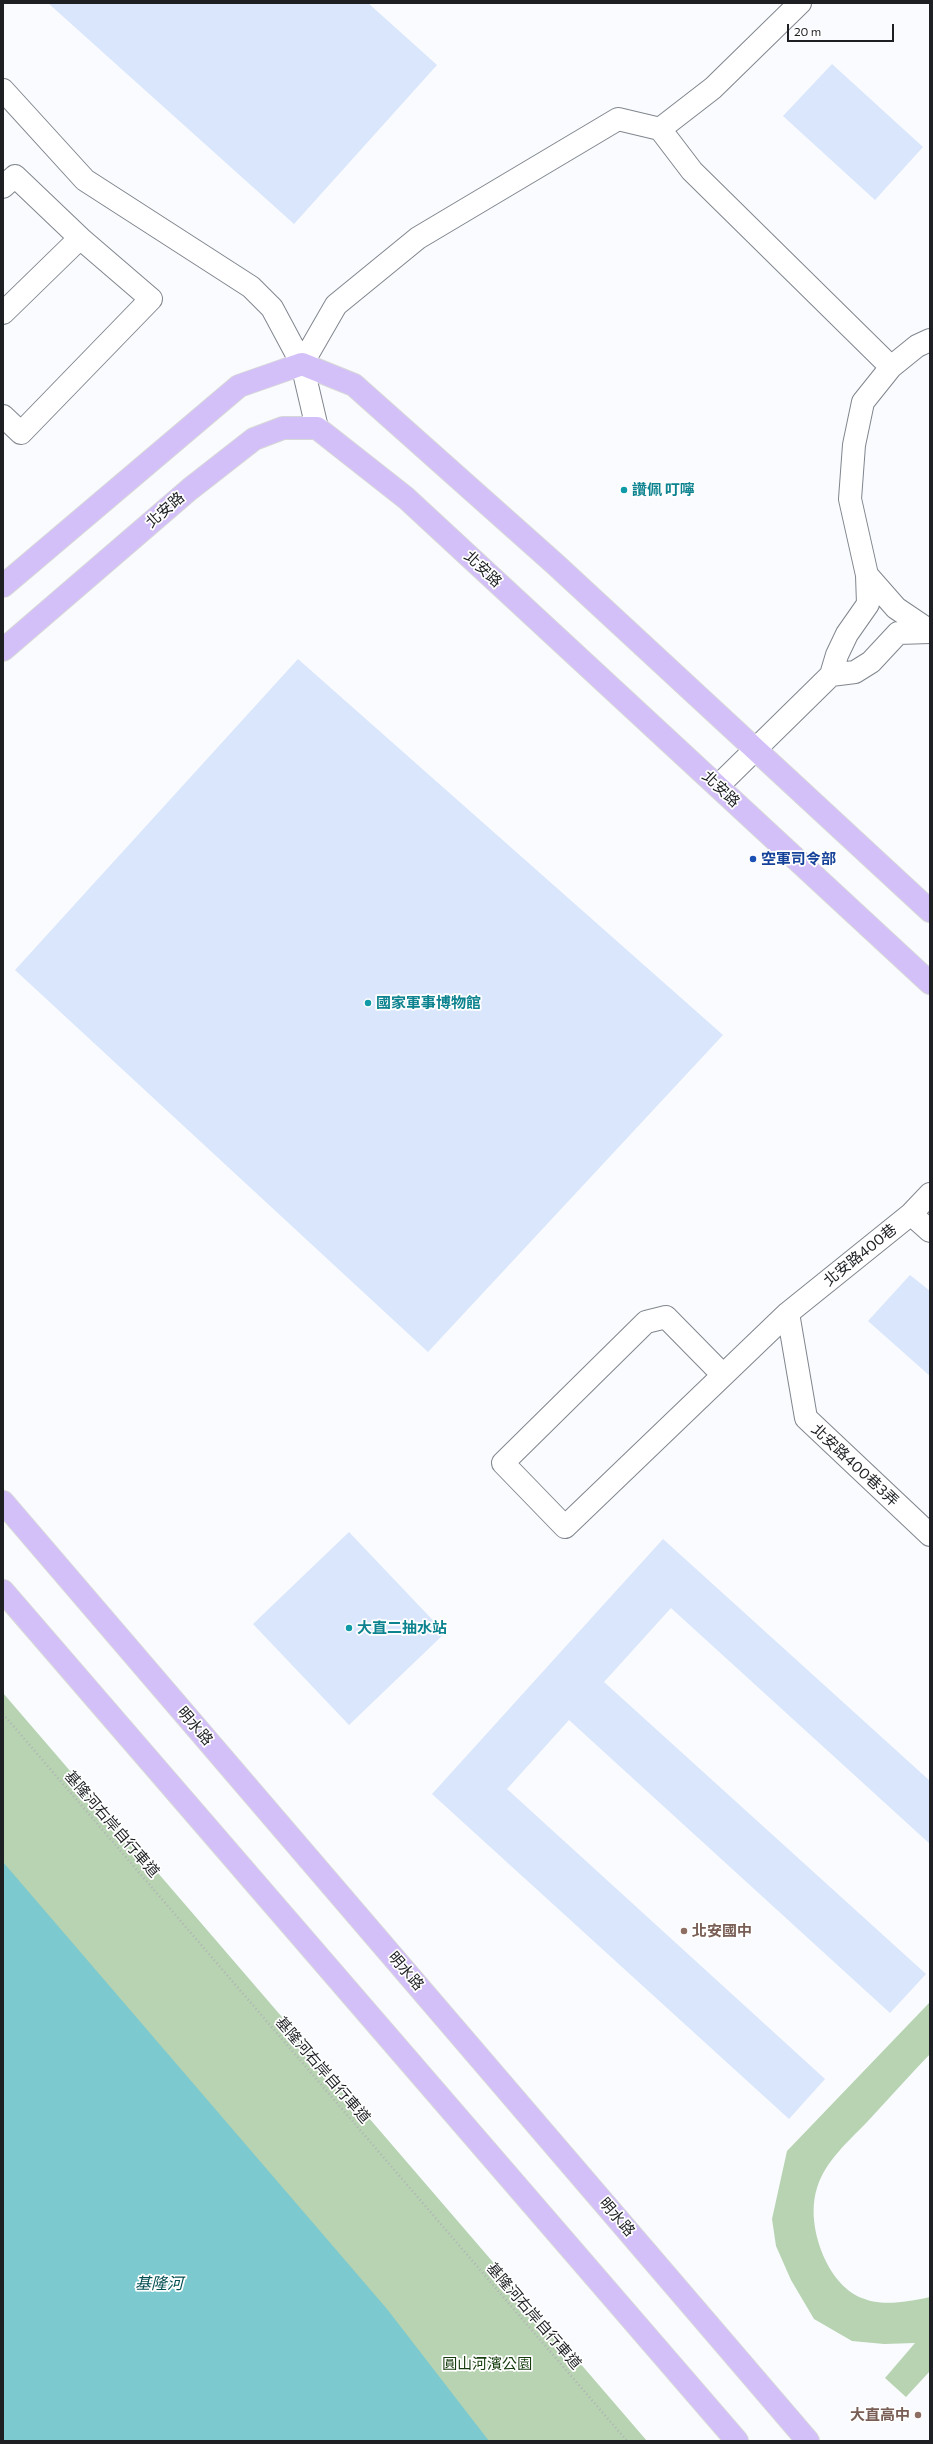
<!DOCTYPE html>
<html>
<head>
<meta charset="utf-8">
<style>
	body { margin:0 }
	#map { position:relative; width:933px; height:2444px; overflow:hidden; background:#f9fbff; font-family:Commissioner,sans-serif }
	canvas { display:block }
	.frame { position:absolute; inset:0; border:4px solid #1d1f22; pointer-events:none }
	.scale { position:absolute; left:787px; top:24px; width:107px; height:18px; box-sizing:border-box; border:2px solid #1d1f22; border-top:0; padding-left:5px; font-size:12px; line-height:14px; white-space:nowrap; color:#1d1f22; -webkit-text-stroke:3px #fff; paint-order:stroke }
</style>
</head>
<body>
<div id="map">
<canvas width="933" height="2444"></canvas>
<div class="frame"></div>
<div class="scale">20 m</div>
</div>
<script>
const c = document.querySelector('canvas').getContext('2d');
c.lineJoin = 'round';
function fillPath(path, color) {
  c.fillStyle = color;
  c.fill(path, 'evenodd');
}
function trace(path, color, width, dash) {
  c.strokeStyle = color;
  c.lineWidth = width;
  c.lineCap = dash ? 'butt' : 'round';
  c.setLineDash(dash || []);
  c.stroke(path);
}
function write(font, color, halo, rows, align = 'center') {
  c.font = font + ' Commissioner,"Noto Sans TC",sans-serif';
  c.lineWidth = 3.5;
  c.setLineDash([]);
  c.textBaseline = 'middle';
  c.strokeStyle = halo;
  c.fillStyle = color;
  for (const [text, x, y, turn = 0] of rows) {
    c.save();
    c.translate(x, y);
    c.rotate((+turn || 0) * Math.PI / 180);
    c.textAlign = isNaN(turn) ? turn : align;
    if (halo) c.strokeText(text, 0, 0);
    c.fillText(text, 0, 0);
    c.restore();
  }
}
fillPath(new Path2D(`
	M3,1693l644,748h-186l-458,-533z
	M930,2002v52c-21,22 -41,44 -62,67 -19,20 -43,40 -51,67 -9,28 1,64 17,87 25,35 59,30 96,22v74l-24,26 -21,-19 30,-35 -31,1 -32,-3 -38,-22 -23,-39 -15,-34 -4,-27 15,-68z`), '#b7d3b1');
fillPath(new Path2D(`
	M3,1862l384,447 102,132h-486z`), '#7ccacf');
fillPath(new Path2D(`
	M48,3h320l69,62 -143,159z
	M832,64l91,83 -48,53 -92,-84z
	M298,659l425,376 -295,317 -413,-382z
	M910,1275l20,16v85l-62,-55z
	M349,1532l96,101 -96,92 -96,-101z
	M663,1539l267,242v63l-259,-236 -67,74 322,292 -36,39 -321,-293 -62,69 318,290 -36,40 -357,-325z`), '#dae6fb');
const minor = new Path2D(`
	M3,90l82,90 166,107 21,21 30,56 15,64
	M660,129l32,42 199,196
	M3,187l12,-11 65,62 -77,75
	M930,340l-13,6 -26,21 -28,35 -9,43 -4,54 17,76 29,33 34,23
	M302,364l34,-59 82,-67 200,-119 42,10 53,-41 87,-85
	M3,416l18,17 130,-134 -71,-61
	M831,675l24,-3 16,-10 27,-29 32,-1
	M718,786l113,-111 6,-20 10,-21 21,-30 -1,-29
	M911,1214l19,17
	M788,1313l18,105 124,117
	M723,1375l-57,-58 -20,5 -143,141 62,64 223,-214 123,-99 19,-20`);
const major = new Path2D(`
	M3,586l236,-200 63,-22 52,21 201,179 375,347
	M3,650l187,-161 64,-50 29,-11h34l89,70 524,485
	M3,1502l805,939
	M3,1591l734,850`);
trace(minor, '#81868e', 24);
trace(major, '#d6d7d7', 24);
trace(new Path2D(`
	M3,1714l624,727`), '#b0b2b6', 2.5, [1, 3]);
trace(minor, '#fff', 22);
trace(major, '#d4c0f8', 22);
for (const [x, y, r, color] of [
	[624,490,4,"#0f9aa8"],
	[753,859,4,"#1a4fb4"],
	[368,1003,4,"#0f9aa8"],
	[349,1628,4,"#0f9aa8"],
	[684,1931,4,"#8d6e63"],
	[918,2415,4,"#8d6e63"]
]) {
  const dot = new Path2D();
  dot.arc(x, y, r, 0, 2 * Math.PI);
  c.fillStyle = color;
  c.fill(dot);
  trace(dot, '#fff', 1.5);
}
write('bold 15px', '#0d838f', '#fff', [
	["讚佩 叮嚀",632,490],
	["國家軍事博物館",376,1003],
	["大直二抽水站",357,1628]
], 'left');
write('15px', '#1d1f22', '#fff', [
	["北安路",165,510,-41],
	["北安路",483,569,43],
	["北安路",721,789,43],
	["北安路400巷",860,1255,-39],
	["北安路400巷3弄",855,1465,43],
	["明水路",195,1726,49],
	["基隆河右岸自行車道",112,1824,49],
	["明水路",406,1971,49],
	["基隆河右岸自行車道",323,2070,49],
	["明水路",617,2217,49],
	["基隆河右岸自行車道",534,2316,49]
]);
write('bold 15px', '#164399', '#fff', [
	["空軍司令部",761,859]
], 'left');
write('bold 15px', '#785e54', '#fff', [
	["北安國中",692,1931],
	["大直高中",910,2415,"right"]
], 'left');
write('15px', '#153c0d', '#fff', [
	["圓山河濱公園",487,2364]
]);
write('italic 16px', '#034e52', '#fff', [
	["基隆河",159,2284]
]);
</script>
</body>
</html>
